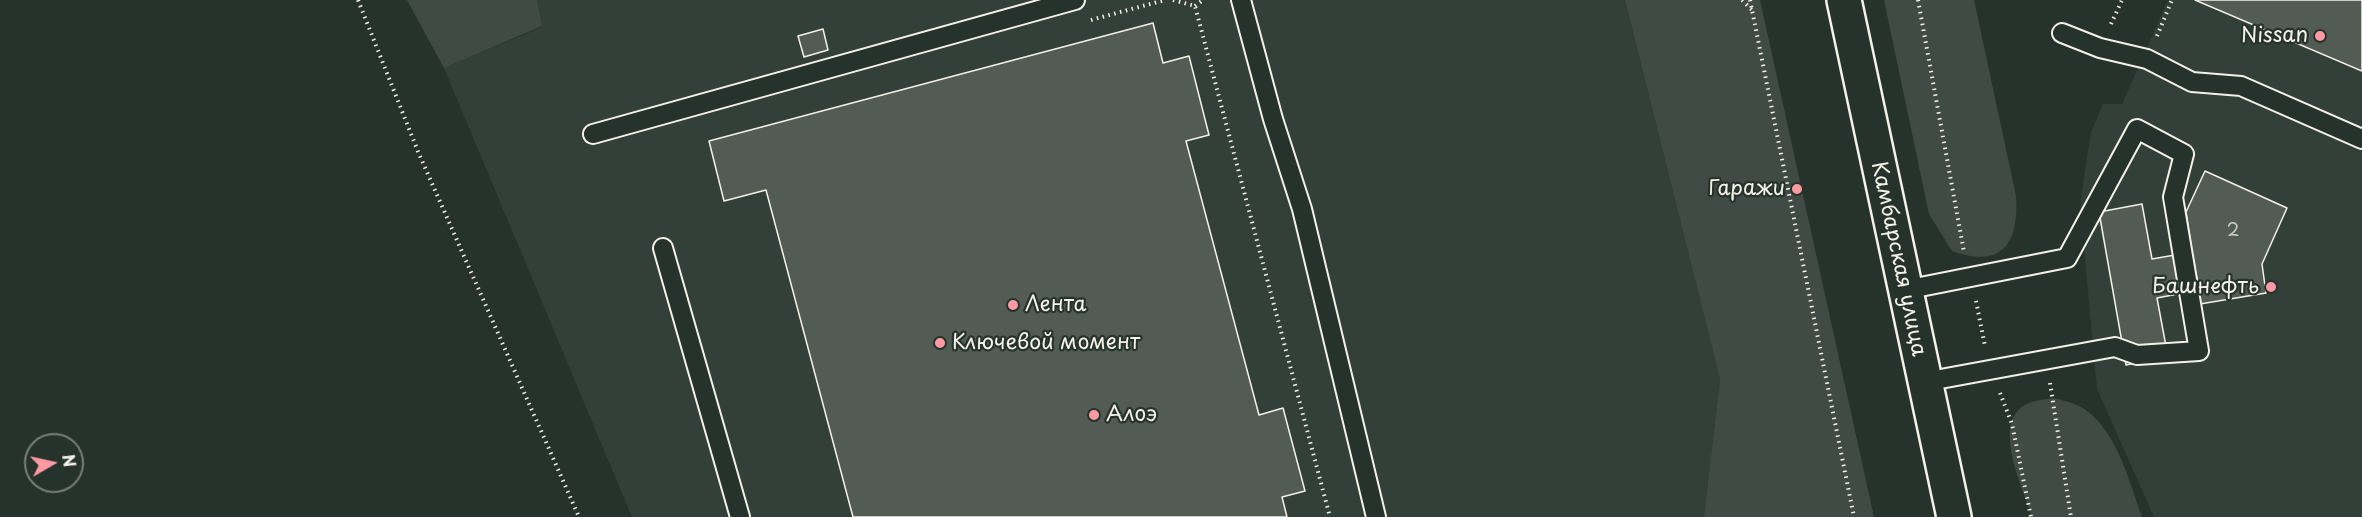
<!DOCTYPE html>
<html>
<head>
<meta charset="utf-8">
<style>
	body { margin:0 }
	#map { position:relative; width:2362px; height:517px; overflow:hidden; background:#26332d; font-family:"Playpen Sans",sans-serif }
	canvas { display:block }
	.north { position:absolute; left:24px; top:433px; width:60px; height:60px; box-sizing:border-box; background:#26332d; border:2px solid #787f78; border-radius:50%; rotate:81deg; font-size:16px; font-weight:700; line-height:24px; text-align:center; color:#f4f1e8 }
	.north::after { content:''; display:block; margin:auto; width:21px; height:27px; background:#ff9aa2; clip-path:polygon(50% 0,100% 100%,50% 72%,0 100%) }
</style>
</head>
<body>
<div id="map">
<canvas width="2362" height="517"></canvas>
<div class="north">N</div>
</div>
<script>
const c = document.querySelector('canvas').getContext('2d');
c.lineJoin = 'round';
function fillPath(path, color) {
  c.fillStyle = color;
  c.fill(path, 'evenodd');
}
function trace(path, color, width, dash) {
  c.strokeStyle = color;
  c.lineWidth = width;
  c.lineCap = dash ? 'butt' : 'round';
  c.setLineDash(dash || []);
  c.stroke(path);
}
function write(font, color, halo, rows, align = 'center') {
  c.font = font + ' "Playpen Sans",sans-serif';
  c.lineWidth = 4.5;
  c.setLineDash([]);
  c.textBaseline = 'middle';
  c.strokeStyle = halo;
  c.fillStyle = color;
  for (const [text, x, y, turn = 0] of rows) {
    c.save();
    c.translate(x, y);
    c.rotate((+turn || 0) * Math.PI / 180);
    c.textAlign = isNaN(turn) ? turn : align;
    if (halo) c.strokeText(text, 0, 0);
    c.fillText(text, 0, 0);
    c.restore();
  }
}
fillPath(new Path2D(`
	M537,0h1088l95,379 -16,138h-1072l-188,-449 98,-41z
	M2168,0h194v517h-208l-57,-128 -17,-185 11,-72 12,-28h19z`), '#333f39');
fillPath(new Path2D(`
	M407,0h130l5,26 -98,42z
	M1625,0h135l114,517h-170l16,-138z
	M1884,0h90l42,196c3,48 -14,73 -64,55l-23,-37z
	M2054,398c8,2 16,4 23,7 38,18 52,76 65,112h-110c-8,-26 -34,-80 -16,-104 8,-12 25,-13 38,-15z`), '#414b45');
const building = new Path2D(`
	M2195,0h167v71z
	M1153,23l10,40 26,-7 20,79 -23,6 73,274 24,-7 22,83 -23,6 5,20h-434l-87,-327 -42,11 -15,-60z
	M823,29l5,21 -24,7 -6,-21z
	M2205,171l82,37 -25,56 4,29 -66,11 -14,-92z
	M2142,204l10,55 40,-7 7,38 -42,8 11,59 -42,8 -27,-153z`);
fillPath(building, '#525c55');
trace(building, '#f4f1e8', 1.5);
const lane = new Path2D(`
	M1241,0l32,119 29,90 74,308
	M2062,33l38,15 47,11 45,23 49,4 121,53
	M593,134l482,-134
	M663,248l77,269
	M1905,290l162,-32 70,-129 47,25 -11,43 26,154 -62,4 -22,-8 -191,35`);
const primary = new Path2D(`
	M1844,0l110,517`);
trace(lane, '#f4f1e8', 22);
trace(primary, '#f4f1e8', 38);
trace(new Path2D(`
	M358,0l61,154 160,363
	M1173,0l22,6 135,511
	M1742,0l10,10
	M1750,0l104,517
	M1918,0l46,252
	M1195,6l8,-6
	M1091,20l74,-20
	M2111,24l11,-24
	M2157,36l15,-36
	M1976,301l9,45
	M2050,383l21,134
	M2000,393l12,31 19,93`), '#f4f1e8', 4, [1.5, 4.5]);
trace(lane, '#26332d', 18);
trace(primary, '#26332d', 33);
for (const [x, y, r, color] of [
	[2320,36,6,"#ff9aa2"],
	[1797,189,6,"#ff9aa2"],
	[2271,287,6,"#ff9aa2"],
	[1013,305,6,"#ff9aa2"],
	[940,343,6,"#ff9aa2"],
	[1094,415,6,"#ff9aa2"]
]) {
  const dot = new Path2D();
  dot.arc(x, y, r, 0, 2 * Math.PI);
  c.fillStyle = color;
  c.fill(dot);
  trace(dot, '#26332d', 2);
}
write('18px', '#ccccc3', null, [
	["2",2233,231]
]);
write('21px', '#f4f1e8', '#26332d', [
	["Nissan",2308,36],
	["Гаражи",1785,189],
	["Башнефть",2259,287],
	["Лента",1025,305,"left"],
	["Ключевой момент",952,343,"left"],
	["Алоэ",1106,415,"left"]
], 'right');
write('21px', '#f4f1e8', '#26332d', [
	["Камбарская улица",1898,259,78]
]);
</script>
</body>
</html>
